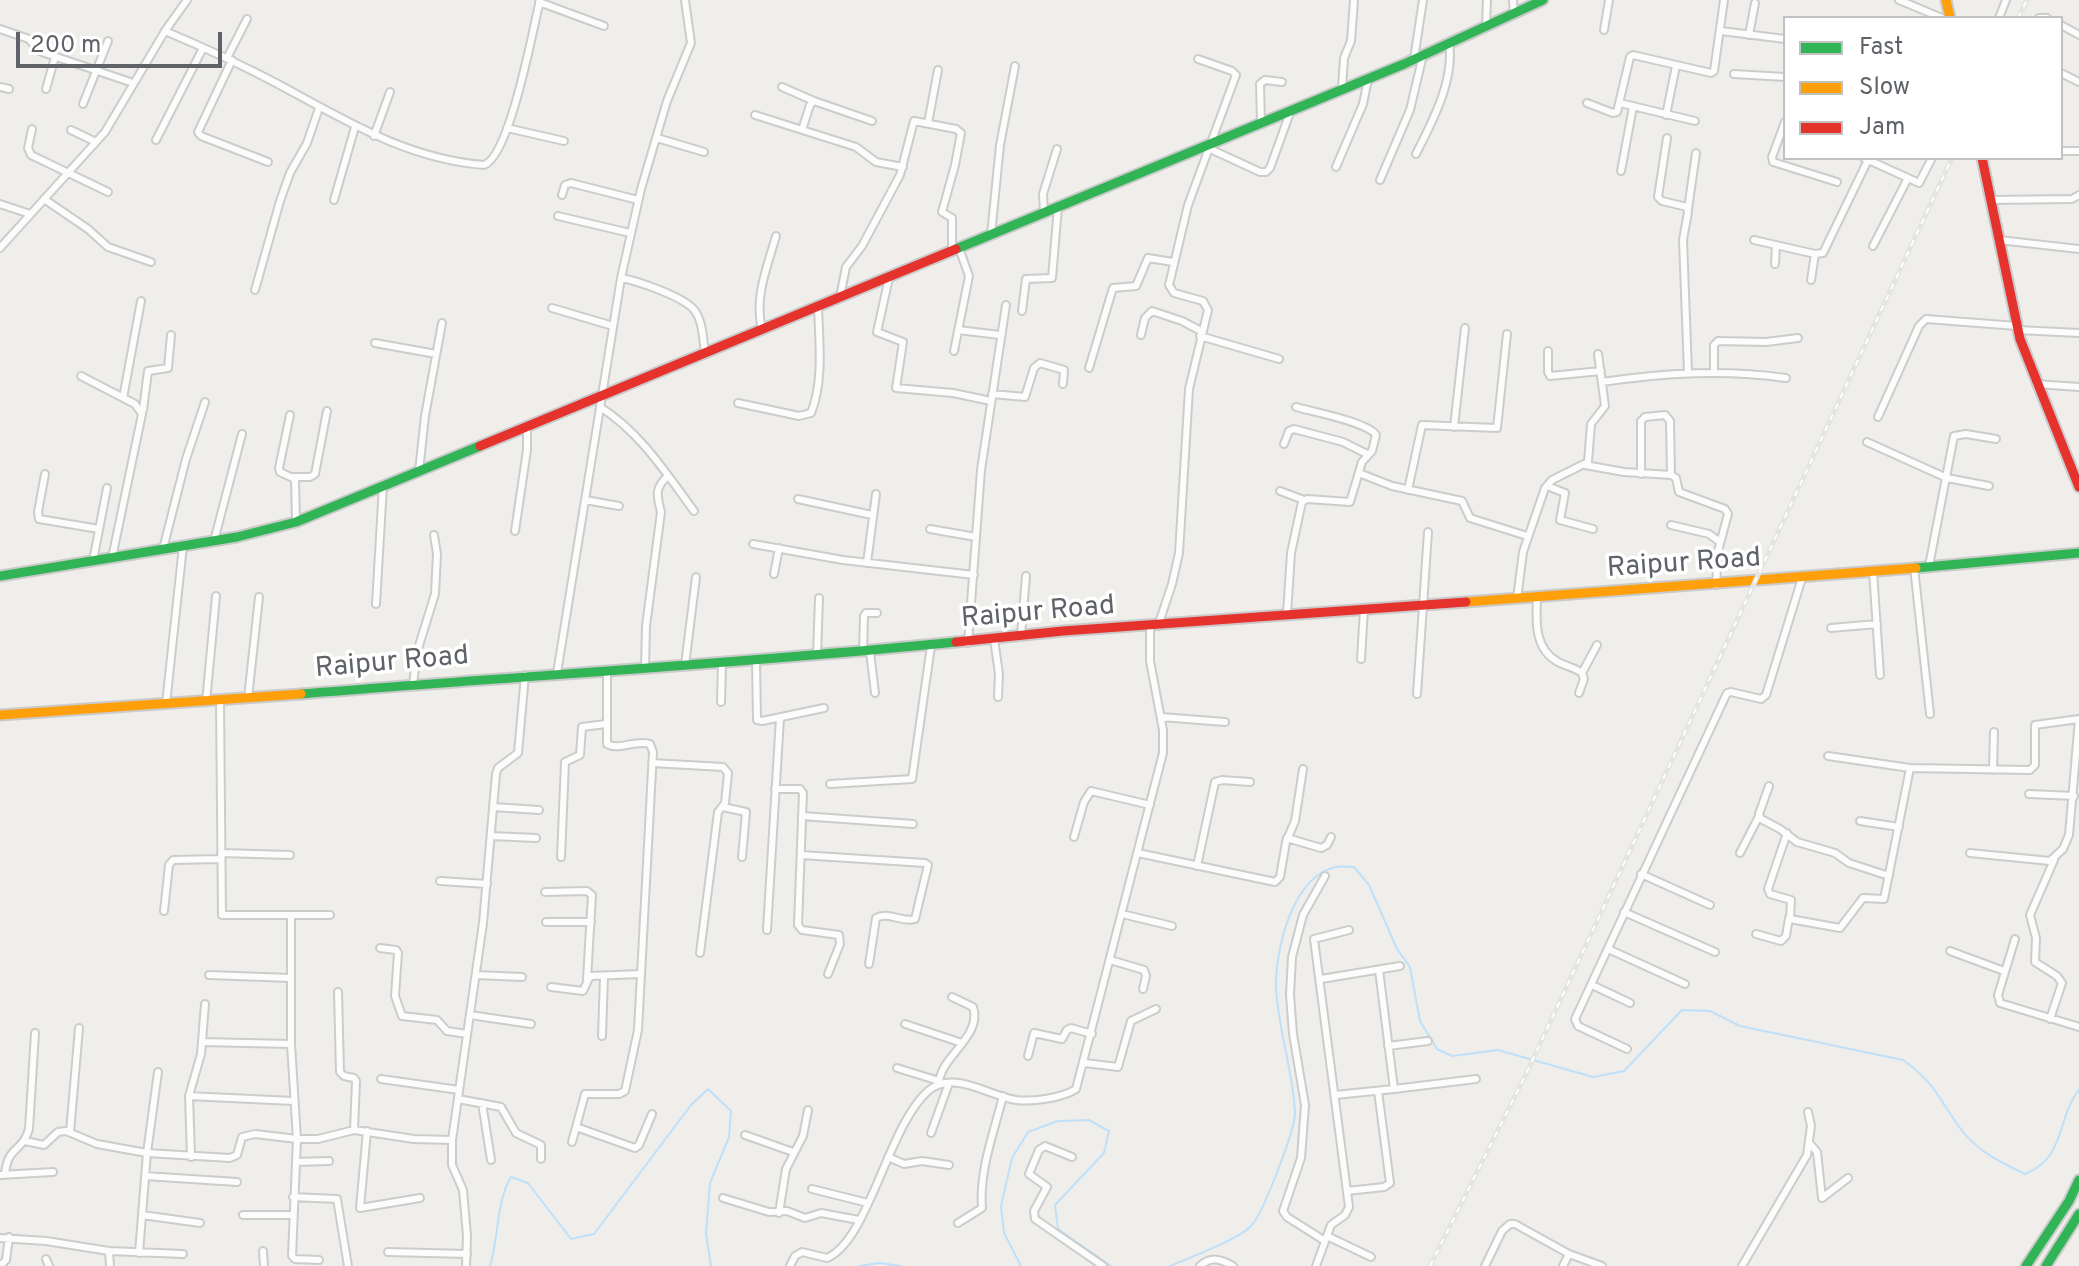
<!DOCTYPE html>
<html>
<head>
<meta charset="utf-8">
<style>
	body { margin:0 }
	#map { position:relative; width:2079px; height:1266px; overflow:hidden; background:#efeeea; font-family:Overpass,sans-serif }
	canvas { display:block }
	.legend { position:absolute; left:1783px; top:16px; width:280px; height:144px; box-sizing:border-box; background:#fff; border:2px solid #bfc1c3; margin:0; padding:10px 14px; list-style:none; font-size:24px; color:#5f6368 }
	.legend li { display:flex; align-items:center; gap:16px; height:40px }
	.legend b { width:40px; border:2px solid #bfc1c3 }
	.scale { position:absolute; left:16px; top:32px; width:206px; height:36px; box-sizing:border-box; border:4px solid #5f6368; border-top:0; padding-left:10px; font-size:24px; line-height:28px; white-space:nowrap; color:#5f6368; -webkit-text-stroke:6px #fff; paint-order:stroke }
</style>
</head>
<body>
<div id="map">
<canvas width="2079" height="1266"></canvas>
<ul class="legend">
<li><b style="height:10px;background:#30b455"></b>Fast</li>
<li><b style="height:10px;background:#ff9f0a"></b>Slow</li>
<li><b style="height:10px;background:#e5322d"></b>Jam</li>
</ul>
<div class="scale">200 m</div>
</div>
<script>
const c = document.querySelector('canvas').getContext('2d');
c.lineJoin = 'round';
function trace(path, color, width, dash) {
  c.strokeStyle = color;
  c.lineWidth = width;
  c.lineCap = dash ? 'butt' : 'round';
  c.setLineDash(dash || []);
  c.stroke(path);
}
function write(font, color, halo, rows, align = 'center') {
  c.font = font + ' Overpass,sans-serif';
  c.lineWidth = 7;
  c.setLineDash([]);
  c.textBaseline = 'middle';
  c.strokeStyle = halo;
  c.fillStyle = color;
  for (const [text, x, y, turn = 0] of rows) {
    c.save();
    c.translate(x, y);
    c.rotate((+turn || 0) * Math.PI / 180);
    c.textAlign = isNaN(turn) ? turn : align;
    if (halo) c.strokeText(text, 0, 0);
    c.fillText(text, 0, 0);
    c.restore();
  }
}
trace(new Path2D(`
	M490,1266c9,-29 6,-64 21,-89l17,6 43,56 23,-5 97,-129 17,-16 23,22 -2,26 -19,46 -4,51 5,32
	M860,1266l19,-3 22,3
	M1021,1266l-17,-33 -3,-27 11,-48 16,-26 30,-11 31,-1 20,11 -5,22 -49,52 3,24 53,37
	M1170,1266c18,-8 70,-27 82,-41 11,-13 44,-96 43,-113 -2,-43 -18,-85 -19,-127 0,-38 17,-109 60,-118 5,-1 13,0 18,0l15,18 28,64 13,18 10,54 17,28 15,7 46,-6 95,27 31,-6 58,-61 28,1 30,15 163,34c33,23 37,42 60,72 16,20 39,31 62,42 42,-17 31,-56 54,-84`), '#bfe0f9', 2);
const street = new Path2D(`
	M1513,0l1,14
	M1899,0l43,18
	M539,2l65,24
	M1999,18l7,-18
	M2039,18h8
	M2061,25l18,10
	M1486,27l1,-27
	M0,29l29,10 10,12 94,32
	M1604,30l5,-30
	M165,31c38,16 75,33 111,52 67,36 130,76 208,82 26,-9 49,-136 56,-165
	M1721,31l64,8
	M1749,35l6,-32
	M227,58l20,-39
	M1414,59l9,-59
	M232,60l-34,72 3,4 67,26
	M2061,73l18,9
	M1734,74l51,3
	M0,87l9,2
	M782,87l32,14
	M46,89l9,-32
	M1342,89l2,-31 7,-17 3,-41
	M1587,103l26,10 4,-1 13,-55 3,-2 78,18 3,-2 10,-71
	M1620,103l75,18
	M83,104l25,-63
	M755,115l101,32 20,15 27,5
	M1666,115l10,-49
	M1785,122l-13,35 1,5 64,20
	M928,123l10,-53
	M1261,123l-1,-39 5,-4 17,2
	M507,128l57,13
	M32,129l-4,19 3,7 77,37
	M71,130l25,12
	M802,130l8,-25 4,-4 58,20
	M374,136l16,-44
	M657,138l47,14
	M1667,138l-9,59 4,4 25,6 1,5 -5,28 5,132
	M156,140l47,-92
	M1208,148l52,24h6l4,-4 21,-58
	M2061,151h18
	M1416,154c16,-32 39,-74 33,-111
	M1864,158l55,25 13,-25
	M1336,167l27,-63 5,-25
	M1621,171l12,-64
	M1380,180l30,-70 13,-55
	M562,195l3,-10 6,-2 67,17
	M44,199l44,30 20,18 43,15
	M334,200l21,-73
	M1991,200l81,-1 7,-4
	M0,204l30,10
	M1688,209l8,-56
	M1044,213l-1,-19 14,-45
	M558,216l72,17
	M991,235l9,-90 15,-79
	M1754,240l61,14 8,-1 45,-93
	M1999,240l80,9
	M1873,246l35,-68
	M0,248l105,-116 60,-101 22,-31
	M1775,264l1,-19
	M621,278c17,3 64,19 74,33 8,11 8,29 10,42
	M889,278l-12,54 26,10 -7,46 57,5 38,8
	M1811,280l4,-26
	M255,290l25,-89 10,-28 17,-30 12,-35
	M840,297l6,-30 16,-21 38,-71 14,-54 42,8 5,4 -6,32 -13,47 10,6v33
	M552,308l61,18
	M1022,311l4,-32 26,-1 6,-71
	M762,330c-8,-33 5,-62 14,-94
	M958,330l42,5
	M2018,330l61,3
	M1141,335l4,-17 7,-7 30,10 19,10
	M1200,336l79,23
	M375,343l61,11
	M954,351l15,-75 -10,-28
	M1548,351v21l2,4 51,-5
	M1089,368l24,-80 23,-2 12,-28 25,4
	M1714,371v-26l4,-4 48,1 32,-4
	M81,376l54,28 7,10 -30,144
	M1602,382c63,-9 121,-13 184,-4
	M2036,384l43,3
	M992,394l33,3 9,-29 6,-5 24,7 -1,14
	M123,398l18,-97
	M738,403l61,13 12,-3c13,-32 8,-72 7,-107
	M600,407c40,25 66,66 94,104
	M143,410l5,-39 20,-3 3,-33
	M290,415l-11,53 1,4 15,7 1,43
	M1878,417l41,-91 7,-7 91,7
	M1454,427l11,-99
	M1867,442l80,36 42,8
	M1284,444l5,-13 5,-2 49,13 24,12
	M1585,465l39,7 47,3 5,3 3,14 46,17 3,5 -10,37 -2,34
	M419,471l6,-55 17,-93
	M1359,473l33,13 70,15 8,17 57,18
	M45,474l-7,38 1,7 60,10
	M1641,474v-53l4,-4 20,-2 5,6 1,54
	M293,477h17l5,-3 12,-63
	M1547,486l18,7 -5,27 33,9
	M1408,490l14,-65 75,3 10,-94
	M1280,491l24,9
	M798,499l74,16
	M585,500l34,6
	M1671,525l38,9 11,8
	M930,529l46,8
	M515,531l12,-81v-24
	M214,541l28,-107
	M753,544l90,16 131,15
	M163,549l23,-90 19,-57
	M93,561l14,-73
	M867,563l9,-69
	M1929,566l25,-130 12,-2 30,5
	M1914,567l16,147
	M1873,571l7,104
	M774,574l5,-26
	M1537,598c-1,23 -3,51 21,64 8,4 17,6 24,11l2,6 -5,14
	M1517,599l6,-47 22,-64 7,-8 36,-18 3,-38 14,-18 -7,-52
	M376,604l7,-118
	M1287,614l4,-61 11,-51 5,-3 43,3 12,-40 10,-11 4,-16c-9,-13 -62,-23 -80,-28
	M1158,626l14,-42 7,-31 10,-164 19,-79 -5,-9 -29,-8 -5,-8 19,-80 48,-130 -4,-4 -34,-12
	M1831,628l46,-4
	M1021,635l5,-59
	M994,639l5,35 -1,23
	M968,643l13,-173 25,-165
	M863,652l1,-36 2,-3h11
	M870,652l5,41
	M817,656l2,-58
	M1361,659l3,-50
	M756,660l1,60 5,1 62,-13
	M685,665l11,-88
	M645,668l1,-42 15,-114c-4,-16 -7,-24 7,-36
	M557,673l64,-395 20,-89 26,-88 24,-58 -6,-43
	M1582,673l15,-28
	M413,685l4,-33 18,-58 2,-40 -3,-19
	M1417,694l11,-162
	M248,698l11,-101
	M220,701l2,214h108
	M206,702l10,-106
	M721,702l1,-40
	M166,704l17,-158
	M1161,717l64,5
	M1828,756l82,12 120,2 5,-5v-40l44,-6
	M652,763l71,4 5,6 -3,30 -7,9 -18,141
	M1993,770l1,-38
	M830,784l82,-5 19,-133
	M1769,786l-10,28 2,5 19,10 17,13 38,11 14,10 40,13
	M775,789h25l3,4 -5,132 4,5 37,5 1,9 -12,30
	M2029,794l45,2
	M493,807l46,3
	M723,807l23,5 -4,45
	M802,816l111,8
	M1860,821l39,6
	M1787,833l-19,56 2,5 21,6 -1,19 50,9 23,-30 21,1 26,-131
	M491,836l45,2
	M1074,837l10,-35 7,-11 59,14
	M1287,838l34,10 6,-3 4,-8
	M221,853l69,2
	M1138,853l137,29 5,-5 6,-35 9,-21 8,-52
	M1740,853l19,-37
	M1970,853l80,8 13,-12 6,-14 10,-116
	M801,855l124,8 3,2 -13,54c-13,4 -27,-8 -39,-1l-7,46
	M561,857l4,-95 15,-7 2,-28 24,-3
	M1197,866l18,-84 7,-2 28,2
	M1641,874l69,31
	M1325,876l-22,39 -11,42 -2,38 3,39 12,71 -4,53 -18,53 4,6 38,24
	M440,881l47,3
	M545,892l42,-1 5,4 -5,84
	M164,911l5,-46 4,-5 48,-1
	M1624,912l91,40
	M1122,914l50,12
	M291,915v129l6,95 -5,117 3,3 24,1
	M546,922h45
	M767,930l13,-212
	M1756,934l25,7 5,-5 3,-18
	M2015,939l-17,56 2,8 79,24
	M380,948l16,2 2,3 -3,43 7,20 35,4 10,11 20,3
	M1608,949l77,35
	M1950,951l54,20
	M1110,960l34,10 2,6 -3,13
	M209,975l82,3
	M476,975l46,2
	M1321,979l79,-13
	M1592,985l38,18
	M551,987l32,4 7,-15 51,-2
	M338,992l2,80 4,4 10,2 2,3 -2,49
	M470,1015l61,9
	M2050,1019l12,-36 -5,-7 -22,-14 1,-24 -6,-23 24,-55
	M905,1024l57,19
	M602,1036l2,-60
	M202,1042l89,2
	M1388,1046l40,-5
	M1627,1049l-49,-23 -3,-7 152,-326 4,-1 30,7 5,-4 36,-117
	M1028,1056l6,-23 28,6 5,-9 4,-2 21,6
	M1085,1063l33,4 13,-46 25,-12
	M897,1068l42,13
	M381,1079l78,11
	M939,1084c0,-27 44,-47 34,-77l-21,-10
	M1394,1089l82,-10
	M1335,1095l59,-6 -15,-119
	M189,1096l104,5
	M458,1099l43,8 15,26 25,12v14
	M482,1103l9,57
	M576,1127l59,21 4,-3 13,-31
	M367,1131l-7,77 60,-10
	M70,1132l9,-104
	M931,1133l18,-50
	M745,1135l48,17
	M25,1141l19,4 14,-13 8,-1 31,13 50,9 83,5 7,-3 5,-18 13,-3 42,5h21l36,-9 60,9 38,1
	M572,1142l13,-48h34l6,-3 13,-61 15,-278 -3,-8c-15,-5 -30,7 -43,0v-73
	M1810,1144l7,8 5,46 26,-20
	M191,1157l-2,-61 12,-42 4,-50
	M888,1157l16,7 18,-3 27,4
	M1072,1157l-27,-11 -6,4 -10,24 18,13 -13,24 1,8 68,47
	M296,1162l33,-1
	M5,1174c3,-29 17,-21 24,-45l6,-96
	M0,1175l53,-3
	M145,1176l92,6
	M812,1189l56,14
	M1347,1191l37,-4 6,-4 -12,-92
	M293,1197l44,2 11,67
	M723,1198l46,14 18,-1 18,7 16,-5 38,7
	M779,1213l7,-44 17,-33 5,-26
	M142,1215l58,8
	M243,1215h49
	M958,1223l24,-15c-3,-37 12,-76 21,-112
	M1327,1236l44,21
	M0,1238l46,3 63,10 74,3
	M109,1251l1,15
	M263,1251l1,15
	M388,1252l79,2
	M139,1253l8,-100 11,-81
	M46,1259l3,7
	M0,1266l6,-6 3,-23
	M466,1266l1,-30 -4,-46 -11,-25v-25l31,-217 13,-149 2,-6 20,-15 7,-78
	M790,1266l5,-10 7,-4 25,6c42,-18 61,-132 101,-167 25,-22 61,5 88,9 17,2 46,-2 60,-11l87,-336v-23l-13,-69v-35
	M1200,1266c11,-10 21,-7 33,0
	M1316,1266l15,-41 14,-10 4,-8 -35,-268 35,-9
	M1485,1266l17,-35 8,-7h5l54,30 33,12
	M1563,1266l6,-12
	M1742,1266l65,-111 4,-29 -3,-14`);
const fast = new Path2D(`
	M956,249l448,-185 139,-64
	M1916,568l163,-15
	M0,576l237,-39 59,-15 184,-76
	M301,694c218,-18 437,-30 655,-52
	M2026,1266l43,-65 10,-21
	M2046,1266l33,-52`);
const slow = new Path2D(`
	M1946,0l4,18
	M1466,602l450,-34
	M0,715l301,-21`);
const jam = new Path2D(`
	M1982,158l38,181 59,148
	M480,446l476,-197
	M956,642l107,-11 403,-29`);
trace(street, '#cbcccc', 10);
trace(fast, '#cacacb', 13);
trace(slow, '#cacacb', 13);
trace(jam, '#cacacb', 13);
trace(street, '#fdfcfc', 6);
trace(fast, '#30b455', 9);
trace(slow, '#ff9f0a', 9);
trace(jam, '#e5322d', 9);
const rail = new Path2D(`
	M2018,18l9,-18
	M1430,1266l96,-192 426,-916`);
trace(rail, '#e4e4e4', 5);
trace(rail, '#fff', 2, [6]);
write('28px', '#5f6368', '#fff', [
	["Raipur Road",1684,565,-4],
	["Raipur Road",1038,614,-5],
	["Raipur Road",392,664,-5]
]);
</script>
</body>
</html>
